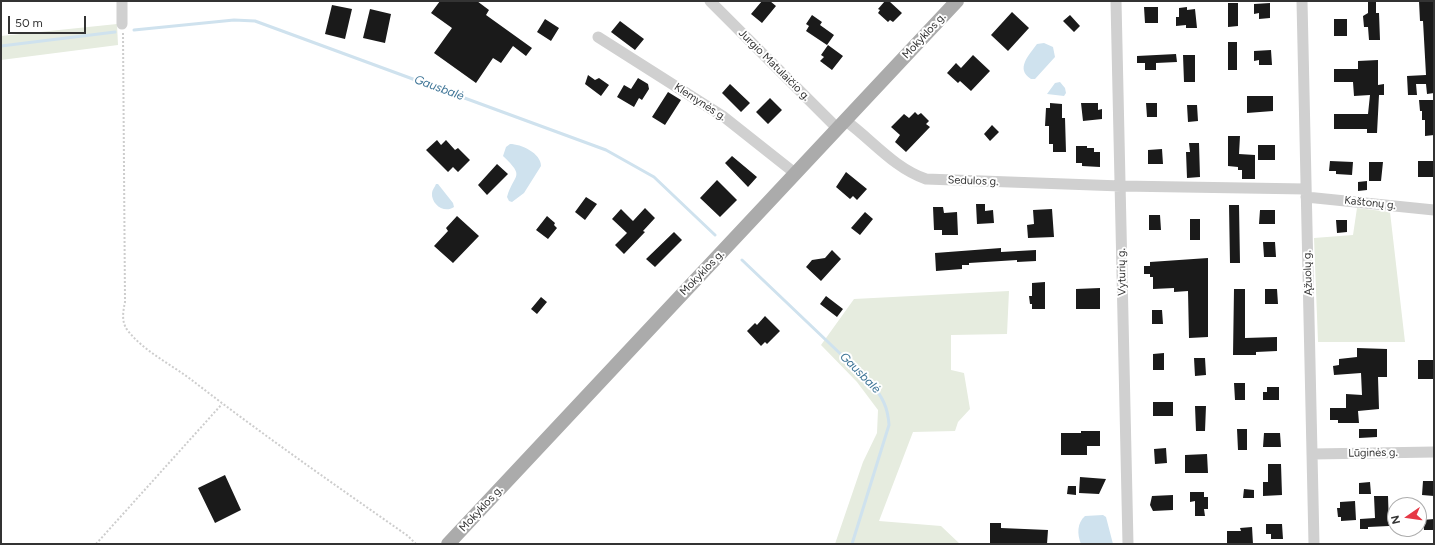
<!DOCTYPE html>
<html>
<head>
<meta charset="utf-8">
<style>
	body { margin:0 }
	#map { position:relative; width:1435px; height:545px; overflow:hidden; background:#fff; font-family:Figtree,sans-serif }
	canvas { display:block }
	.frame { position:absolute; inset:0; border:2px solid #333; pointer-events:none }
	.north { position:absolute; left:1387px; top:497px; width:40px; height:40px; box-sizing:border-box; background:#fff; border:1px solid #adadad; border-radius:50%; rotate:257deg; font-size:11px; font-weight:700; line-height:16px; text-align:center; color:#333 }
	.north::after { content:''; display:block; margin:auto; width:14px; height:18px; background:#e63946; clip-path:polygon(50% 0,100% 100%,50% 72%,0 100%) }
	.scale { position:absolute; left:8px; top:16px; width:78px; height:18px; box-sizing:border-box; border:2px solid #333; border-top:0; padding-left:5px; font-size:12px; line-height:14px; white-space:nowrap; color:#333; -webkit-text-stroke:3px #fff; paint-order:stroke }
</style>
</head>
<body>
<div id="map">
<canvas width="1435" height="545"></canvas>
<div class="frame"></div>
<div class="north">N</div>
<div class="scale">50 m</div>
</div>
<script>
const c = document.querySelector('canvas').getContext('2d');
c.lineJoin = 'round';
function fillPath(path, color) {
  c.fillStyle = color;
  c.fill(path, 'evenodd');
}
function trace(path, color, width, dash) {
  c.strokeStyle = color;
  c.lineWidth = width;
  c.lineCap = dash ? 'butt' : 'round';
  c.setLineDash(dash || []);
  c.stroke(path);
}
function write(font, color, halo, rows, align = 'center') {
  c.font = font + ' Figtree,sans-serif';
  c.lineWidth = 4;
  c.setLineDash([]);
  c.textBaseline = 'middle';
  c.strokeStyle = halo;
  c.fillStyle = color;
  for (const [text, x, y, turn = 0] of rows) {
    c.save();
    c.translate(x, y);
    c.rotate((+turn || 0) * Math.PI / 180);
    c.textAlign = isNaN(turn) ? turn : align;
    if (halo) c.strokeText(text, 0, 0);
    c.fillText(text, 0, 0);
    c.restore();
  }
}
fillPath(new Path2D(`
	M117,24l1,21 -117,15v-24z
	M1357,208l33,4 15,130h-87l-4,-104 39,-3z
	M1009,291l-2,43 -56,1v35l13,3 6,36 -12,13 -3,9 -42,1 -34,89 62,5 19,18h-125l28,-82 14,-29 1,-23 -21,-28 -36,-37 33,-46z`), '#e6ecdf');
fillPath(new Path2D(`
	M1044,43l9,4 2,10 -20,22h-4c-16,-10 -2,-24 6,-35z
	M1060,82l5,6 1,5 -2,3 -17,-2 8,-11z
	M510,144c11,0 31,9 31,22l-17,27 -12,9 -3,-1 -2,-4c7,-24 19,-19 -4,-41l3,-9z
	M436,184h2l15,19 1,4c-10,7 -23,-3 -22,-14 0,-3 3,-6 4,-9z
	M1103,515l3,2 7,27h-32c-4,-10 -4,-21 4,-28z`), '#cfe2ee');
trace(new Path2D(`
	M134,30l100,-10 21,1 351,129 48,27 61,58
	M1,46l114,-14
	M742,260l128,122c12,14 18,25 19,43l-37,119`), '#cfe2ee', 3);
fillPath(new Path2D(`
	M440,1h37l12,9 -3,5 46,33 -6,8 -13,-10 -12,17 -8,-5 -17,25 -42,-30 18,-25 -21,-15z
	M762,1h8l6,5 -14,17 -11,-9z
	M885,1h4l13,12 -9,9 -3,-2 -2,2 -10,-9 2,-3 -2,-1z
	M1368,1h8v12h3l1,27h-11l-1,-13h-4l-1,-11 5,-3z
	M1419,1h15v92l-7,1 -1,-10h-10l1,11h-9l-1,-19 19,-1 -3,-54h-3z
	M1228,3h10v23l-10,1z
	M1270,3v15l-11,1v-6l-5,1v-10z
	M332,5l20,4 -7,30 -20,-5z
	M1144,7h14v16h-13z
	M1187,7v3l8,-1 2,19h-11v-3l-10,1v-9h3v-9z
	M370,9l21,5 -6,29 -22,-5z
	M1012,12l17,16 -21,23 -17,-16z
	M812,15l10,7 -2,3 14,10 -7,10 -21,-14 3,-5 -3,-2z
	M1070,15l10,11 -6,6 -11,-11z
	M545,19l14,9 -8,13 -14,-9z
	M1334,19h13v17h-13z
	M620,21l24,18 -9,11 -24,-18z
	M1228,42h9v28h-9z
	M828,45l15,11 -11,14 -12,-9 4,-4 -3,-2z
	M1271,50l1,15h-13v-5l-5,1v-10z
	M1176,54l1,8 -21,1v7h-11v-7h-8v-7z
	M973,55l17,16 -19,20 -11,-10 -2,2 -11,-10 9,-10 5,5z
	M1183,55h12v27h-11z
	M1378,60v25l6,-1v11h-5l-2,38h-10v-4h-33v-15h34l2,-19 -16,1 -1,-14h-19v-13h24v-8z
	M588,75l7,5 4,-2 10,7 -8,11 -16,-12z
	M638,78l10,6 1,5 -7,11 -3,-2 -5,9 -17,-10 7,-12 7,4z
	M730,84l20,19 -9,9 -19,-19z
	M668,92l13,8 -16,25 -13,-8z
	M1247,96h26v15l-26,2z
	M770,98l12,12 -14,14 -12,-12z
	M1419,100h15v35l-9,1v-16h-3v-9h-2z
	M1050,103l12,1v14h3l1,34h-13v-8h-4v-18h-4l1,-18h4z
	M1081,103h17v7l4,-1v10l-19,2z
	M1146,103h11v14h-10z
	M1187,105h10l1,16 -10,1z
	M915,112l3,3 3,-2 8,8 -3,3 4,3 -24,25 -11,-10 5,-7 -9,-8 13,-13 5,4z
	M992,125l7,7 -9,9 -6,-7z
	M1228,136h12l-1,18 16,1v24h-13v-9h-4v-3l-10,-1z
	M437,140l4,5 5,-5 9,10 3,-2 12,12 -12,12 -5,-5 -5,5 -22,-22z
	M1189,143h10l1,34 -13,1 -1,-26h4z
	M1258,145h17v15h-17z
	M1076,146h11v2h7v4h6v15l-18,-1v-3h-6z
	M1162,149l1,15h-15v-14z
	M732,156l25,21 -9,10 -23,-24z
	M1330,161l23,1 -1,13 -16,-1v-3h-7z
	M1418,161h16v16h-16z
	M1369,162h14l-2,19h-12z
	M497,164l11,10 -21,21 -9,-10z
	M846,172l21,17 -10,11 -4,-4 -3,3 -14,-12z
	M717,180l20,20 -17,17 -20,-19z
	M1367,181v9l-9,1v-9z
	M586,197l11,7 -12,16 -10,-8z
	M976,204h9v7l8,-1 1,13 -17,1z
	M1229,205h10l1,58h-10z
	M933,207h10l1,6 13,-1 1,23h-16v-5h-8z
	M645,208l10,10 -12,13 2,1 -21,22 -9,-9 12,-12 -15,-14 9,-10 12,12z
	M1052,209l2,28 -26,1 -1,-13 7,-1 -1,-14z
	M1260,210h15v14h-16z
	M865,212l8,7 -13,16 -9,-7z
	M1149,215h11l1,15h-12z
	M457,216l22,20 -26,27 -19,-17 14,-15 -2,-3z
	M547,216l8,7 -1,2 3,3 -9,11 -12,-9z
	M1190,219h10v21h-10z
	M1336,220h11v12l-10,1z
	M674,232l8,8 -27,27 -9,-8z
	M1263,242h12l1,15h-12z
	M1001,248v4l35,-2v11l-19,1v-2l-48,3v2h-7v4l-26,2 -1,-18z
	M832,250l9,9 -20,22 -15,-14 6,-7 13,-2z
	M1208,258v79l-19,1 -1,-47 -14,1v-4l-21,1v-12h-3v-3h-6v-8h6v-4z
	M1045,282v27h-13v-5h-2l-1,-8h3v-13z
	M1100,288v21h-24v-20z
	M1234,289h11v49l32,-1v14l-21,1v3h-23z
	M1265,289h12l1,15h-13z
	M826,296l17,13 -6,8 -17,-13z
	M541,297l6,5 -10,12 -6,-5z
	M1152,310h10l1,14h-11z
	M765,316l15,15 -13,13 -2,-2 -4,4 -14,-15 8,-8 2,2z
	M1357,348l30,1v28h-9l1,32 -21,2 1,12h-21v-3h-8v-12h16v-14l16,1 -1,-22 -27,2 -1,-9 6,-1v-6l18,-2z
	M1164,353v17h-11v-16z
	M1194,358h11l1,17 -11,1z
	M1418,360h16v19h-16z
	M1234,383h11v17h-10z
	M1267,387h12v13h-16v-8h4z
	M1153,402h20v14h-20z
	M1195,406h11l-1,25h-9z
	M1237,429h10v21h-9z
	M1359,429h18v8l-18,1z
	M1081,431h19v15h-13v9h-26v-22h20z
	M1264,433h16l1,14h-18z
	M1166,448l1,15 -12,1 -1,-15z
	M1207,454l1,19h-23v-18z
	M1268,464h13l1,31 -19,1v-14h5z
	M225,475l16,35 -26,13 -17,-35z
	M1080,477l26,2 -7,15 -20,-1z
	M1423,481h11v15l-12,-1z
	M1370,482l1,12h-12v-11z
	M1068,486h8v9l-9,-1z
	M1244,489l10,1v8h-11z
	M1190,492h14v5h4v12h-4l1,7h-10v-15l-5,1z
	M1173,495v15l-20,1 -3,-6 2,-9z
	M1374,496h14l1,30 -21,1v2h-8v-10l15,-1z
	M1355,501l1,19 -15,1v-4h-3l-1,-9h3v-6z
	M1434,519v11h-10l-1,-10z
	M990,523h11v5l47,2 -1,14 -57,-1z
	M1266,524h16l1,15h-12v-5h-5z
	M1252,527l1,17h-26v-13h14l-1,-3z`), '#1a1a1a');
trace(new Path2D(`
	M123,33l2,269c-2,10 -4,20 3,29 18,22 43,33 65,50 70,54 142,104 215,155l8,8
	M96,544l126,-140`), '#cdcdcd', 2, [2, 2]);
trace(new Path2D(`
	M122,1v23
	M710,1l128,128
	M1116,1l12,543
	M1302,1l12,543
	M598,37l126,80 72,57
	M846,121c26,19 48,47 80,58l195,7 185,3
	M1306,197l128,13
	M1313,454l121,-2`), '#d0d0d0', 11);
trace(new Path2D(`
	M448,544l509,-543`), '#ababab', 14);
write('11px', '#333', '#fff', [
	["Mokyklos g.",924,36,-47],
	["Jurgio Matulaičio g.",774,65,45],
	["Klemynės g.",700,102,33],
	["Sedulos g.",973,181,2],
	["Kaštonų g.",1370,203,6],
	["Vyturių g.",1122,272,-91],
	["Mokyklos g.",702,273,-46],
	["Ąžuolų g.",1308,273,-92],
	["Lūginės g.",1373,453,-1],
	["Mokyklos g.",481,509,-47]
]);
write('italic 12px', '#3f7597', '#fff', [
	["Gausbalė",439,88,20],
	["Gausbalė",860,373,45]
]);
</script>
</body>
</html>
